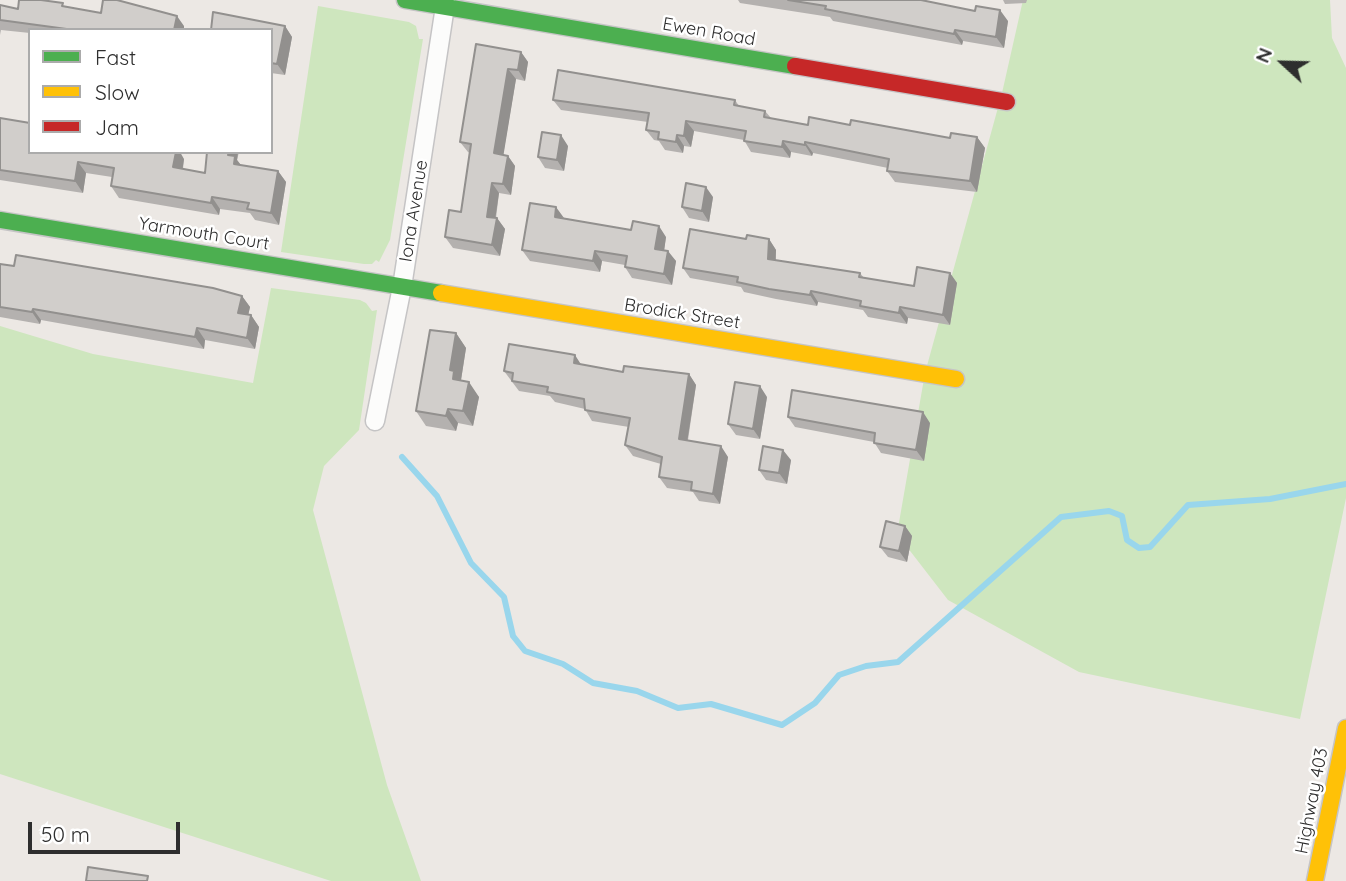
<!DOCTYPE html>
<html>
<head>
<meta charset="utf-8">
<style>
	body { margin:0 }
	#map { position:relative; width:1346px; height:881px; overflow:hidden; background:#ece8e4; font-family:Quicksand,sans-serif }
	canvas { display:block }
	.legend { position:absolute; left:28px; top:28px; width:245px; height:126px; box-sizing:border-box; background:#fff; border:2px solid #ababab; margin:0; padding:9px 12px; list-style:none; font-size:21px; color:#2e2e2e }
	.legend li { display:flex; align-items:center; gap:14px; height:35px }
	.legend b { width:35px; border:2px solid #ababab }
	.north { position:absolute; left:1248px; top:28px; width:70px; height:70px; -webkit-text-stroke:5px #fff; paint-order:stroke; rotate:292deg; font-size:19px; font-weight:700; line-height:28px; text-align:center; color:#2e2e2e }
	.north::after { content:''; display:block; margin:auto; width:24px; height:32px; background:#2e2e2e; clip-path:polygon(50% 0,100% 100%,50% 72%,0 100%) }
	.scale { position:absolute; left:28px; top:822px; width:152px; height:32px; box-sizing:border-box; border:4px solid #2e2e2e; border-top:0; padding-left:9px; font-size:21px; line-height:24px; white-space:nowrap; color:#2e2e2e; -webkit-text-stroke:5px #fff; paint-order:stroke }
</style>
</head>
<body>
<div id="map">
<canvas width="1346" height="881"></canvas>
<ul class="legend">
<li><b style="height:9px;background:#4caf50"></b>Fast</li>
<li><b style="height:9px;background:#ffc107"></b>Slow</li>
<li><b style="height:9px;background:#c62828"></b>Jam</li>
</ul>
<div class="north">N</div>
<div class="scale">50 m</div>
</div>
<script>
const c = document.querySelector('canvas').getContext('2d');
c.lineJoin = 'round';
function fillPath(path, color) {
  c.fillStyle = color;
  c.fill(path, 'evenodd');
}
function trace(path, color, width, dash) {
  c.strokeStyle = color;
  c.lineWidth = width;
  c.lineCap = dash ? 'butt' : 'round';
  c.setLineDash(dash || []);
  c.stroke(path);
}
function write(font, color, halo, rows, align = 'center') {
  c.font = font + ' Quicksand,sans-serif';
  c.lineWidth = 5;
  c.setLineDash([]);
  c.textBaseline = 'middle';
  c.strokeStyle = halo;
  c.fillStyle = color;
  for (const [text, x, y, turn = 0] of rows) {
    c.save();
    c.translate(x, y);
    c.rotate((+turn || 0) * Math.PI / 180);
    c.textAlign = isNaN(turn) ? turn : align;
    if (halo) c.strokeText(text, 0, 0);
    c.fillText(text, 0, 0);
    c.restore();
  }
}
fillPath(new Path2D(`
	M1023,0h307l2,38 14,30v430l-46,221 -221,-47 -131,-72 -51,-66 28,-161 77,-280z
	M318,6l91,16 7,4 3,13h4l-33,201 -11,22 -3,-2 -4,4h-8l-83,-12z
	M271,288l89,12 6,3 6,8 5,-1 -18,120 -35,36 -11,44 74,275 34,96h-90l-331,-107v-448l93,28 160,29z`), '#cee6be');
trace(new Path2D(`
	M402,457l35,39 34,67 33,34 9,39 12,15 38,13 30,19 44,8 41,17 33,-4 71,21 33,-22 24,-28 27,-9 32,-4 163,-145 48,-6 13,5 5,24 12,8 11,-1 38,-42 82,-6 76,-15`), '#99d6ec', 6);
const street = new Path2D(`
	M375,421l27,-134 44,-287`);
const fast = new Path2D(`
	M405,0l390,66
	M0,220l441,73`);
const slow = new Path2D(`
	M441,293l515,86
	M1315,881l31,-153`);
const jam = new Path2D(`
	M795,66l212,36`);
trace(street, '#c5c4c5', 21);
trace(fast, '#c5c4c5', 19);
trace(slow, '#c5c4c5', 19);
trace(jam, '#c5c4c5', 19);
trace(street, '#fcfcfb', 18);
trace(fast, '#4caf50', 16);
trace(slow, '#ffc107', 16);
trace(jam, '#c62828', 16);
fillPath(new Path2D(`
	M738,0h183l87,21 -4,27 -41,-7 -1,4 -129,-24 -3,-4 -90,-14z
	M1003,0h24l-1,3 -21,1z
	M0,5l18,4 47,-2 119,19v4h-154v3l-29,-3 -1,5z
	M285,26l7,11 -7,38 -14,-2v-43z
	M476,44l45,8 7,10 -3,19 -9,-2 -13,76 5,1 7,10 -4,29 -12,-2 -3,25h1l8,11 -5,27 -47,-8 -8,-11 16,-25 9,-59 -2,-1 -8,-10z
	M553,100h182l4,6 26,5 6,7 37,7h42l100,13 27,-1 8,11 -8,44 -82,-10 -8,-11 1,-3 -75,-15 -1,3 -21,-4 -1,6 -39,-6 -7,-12 -50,-9 -3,16 -7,-1 -1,7 -18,-3 -6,-9 -5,-1 -8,-10 2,-8 -87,-12z
	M0,118l30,34 154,7 -1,10 22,4 2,-21h32l-2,8 4,5 37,6 8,11 -7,43 -24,-5 -5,-7 -30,-4 -1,6 -100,-17 -8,-12 1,-9 -26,-4 -3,20 -83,-13z
	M568,146l-4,25 -19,-3 -7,-11z
	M713,197l-4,25 -20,-4 -7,-11z
	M564,218l102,19 -2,13 12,11 -4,24 -40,-7 -7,-11v-2l-23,-4 -2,11 -70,-11 -8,-11z
	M746,239h23l7,11v10l84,13 4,5 50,8 36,-13 7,10 -7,42 -42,-7 -1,6 -39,-7 -5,-7 -45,-8 -1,4 -41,-7 -32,-7 -3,-5 -51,-9 -7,-10z
	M0,264l242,32 8,11 -2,8h3l8,12 -4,22 -50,-9 -1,9 -163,-29 -1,4 -40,-7z
	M456,333l10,15 -5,32 18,17 -6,29 -15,-3 -2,8 -30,-5 -10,-15z
	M581,364l42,8 66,2 7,11 -8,55 40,17 -8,47 -21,-3 -6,-9 -26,-4 -8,-11 2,-13 -28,-8 -8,-11 4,-18 -37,-6 -7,-12 -30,-7 -5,-6 -31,-5 -15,-20z
	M767,397l-7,42 -24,-4 -8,-11z
	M788,417l142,6 -6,38 -43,-8 -7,-11 -79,-15z
	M791,460l-4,24 -21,-4 -7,-10z
	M905,526l7,10 -5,26 -19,-5 -8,-10z`), '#b4b1af');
fillPath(new Path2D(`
	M1000,10l8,11 -4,27 -8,-11z
	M177,16l7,10v4h-10z
	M285,26l7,11 -7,38 -8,-11z
	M955,30l8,11 -1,4 -8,-11z
	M521,52l7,10 -3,19 -7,-11z
	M508,69l8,10 -14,85 -8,-11z
	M686,121l8,10 -3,16 -7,-11z
	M561,135l7,11 -4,25 -7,-11z
	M677,135l7,11 -1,7 -7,-11z
	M977,137l8,11 -8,44 -7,-11z
	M783,141l8,11 -1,6 -8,-11z
	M805,142l8,11 -1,3 -7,-11z
	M176,152h4l4,7 -3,20 -8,-12z
	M229,152h9l-1,8 6,8 -1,7 -14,-20z
	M508,156l7,10 -4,29 -8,-11z
	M78,162l8,11 -3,20 -8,-12z
	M278,171l8,11 -7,43 -8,-12z
	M492,183l7,10 -5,34 -7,-10z
	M706,187l7,10 -4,25 -7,-11z
	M212,197l8,12 -1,6 -8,-12z
	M556,207l8,11 -9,-1z
	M497,218l8,11 -5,27 -8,-11z
	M659,226l7,11 -3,22 -8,-10z
	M769,239l7,11 -1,20 -7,-11z
	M595,251l7,10 -2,11 -7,-11z
	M668,251l8,10 -4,24 -8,-11z
	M950,273l7,10 -7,42 -7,-10z
	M811,291l7,11 -1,4 -7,-11z
	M242,296l8,11 -4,18 -8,-12z
	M900,307l8,11 -1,6 -8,-11z
	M33,309l8,11 -1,4 -8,-12z
	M251,315l8,12 -4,22 -8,-11z
	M197,328l8,12 -1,9 -9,-12z
	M456,333l10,15 -5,32 -8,-1 -3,-9z
	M575,355l7,11 -8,-3z
	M689,374l7,11 -10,64 -7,-10z
	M469,382l10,15 -6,29 -10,-15z
	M760,386l7,11 -7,42 -7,-10z
	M448,409l10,14 -2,8 -10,-15z
	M923,412l7,11 -6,38 -8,-11z
	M721,446l7,11 -8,47 -7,-10z
	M783,450l8,10 -4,24 -8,-11z
	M905,526l7,10 -5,26 -8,-11z`), '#92908e');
const building = new Path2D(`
	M19,0h22l22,3 -1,3 39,7 2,-13h14l60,16 -3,14h-100l-74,-10v-15l18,4z
	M788,0h133l54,11 1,-5 24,4 -4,27 -41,-7 -1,4 -129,-25 1,-3z
	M213,12l72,14 -8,38 -6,-1v-33h-60z
	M476,44l45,8 -3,18 -10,-1 -14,84 14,3 -5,28 -11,-1 -5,34 10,1 -5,27 -47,-8 4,-27 12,2 10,-68 -11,-2z
	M558,70l177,30 -1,5 31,6 -1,6 44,8 1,-8 41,8 1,-5 99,18 1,-5 26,4 -7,44 -83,-10 2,-12 -84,-17v3l-22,-4 -1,6 -38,-6 2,-10 -60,-10 -2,15 -7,-1 -1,7 -18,-3 1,-7 -13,-2 3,-17 -96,-13z
	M0,118l30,5v29h146l-3,15 32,6 2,-21h22l-1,3 7,1 -1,8 44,7 -7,42 -24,-4 2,-6 -37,-6 -1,6 -100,-17 3,-18 -36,-6 -3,19 -75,-11z
	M542,132l19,3 -4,25 -19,-3z
	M686,183l20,4 -4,24 -20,-4z
	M530,203l26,4 -1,10 76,13 2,-9 26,5 -4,23 13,2 -4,23 -39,-7 2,-11 -32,-5 -2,10 -71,-11z
	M690,229l56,10 1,-4 22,4 -1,20 92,14 -1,4 55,9 3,-19 33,6 -7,42 -43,-8 -1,6 -39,-7 1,-5 -50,-10 -1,4 -41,-6 -32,-7 1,-5 -55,-9z
	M16,255l197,33 29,8 -4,17 13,2 -4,23 -50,-10 -2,9 -162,-28 -1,3 -32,-5v-43l14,2z
	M430,330l26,3 -6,37 4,1 -1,8 16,3 -6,29 -15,-2 -2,7 -30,-5z
	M509,344l61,10 5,1 -1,8 49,9 1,-6 65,8 -10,65 42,7 -8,48 -22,-4 1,-8 -33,-5 3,-20 -37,-12 5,-27 -45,-8 -1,-11 -37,-7 1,-5 -36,-6 1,-8 -9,-2z
	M735,382l25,4 -7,43 -25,-5z
	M792,390l131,22 -7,38 -42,-7 1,-10 -87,-16z
	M763,446l20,4 -4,23 -20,-3z
	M886,521l19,5 -6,25 -19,-4z
	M88,867l60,9 -1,5h-61z`);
fillPath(building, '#d1cecb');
trace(building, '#92908e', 2);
write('18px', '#2e2e2e', '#fff', [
	["Ewen Road",709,32,10],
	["Iona Avenue",414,211,-81],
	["Yarmouth Court",204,234,9],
	["Brodick Street",682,314,9],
	["Highway 403",1312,801,-79]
]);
</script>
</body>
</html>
